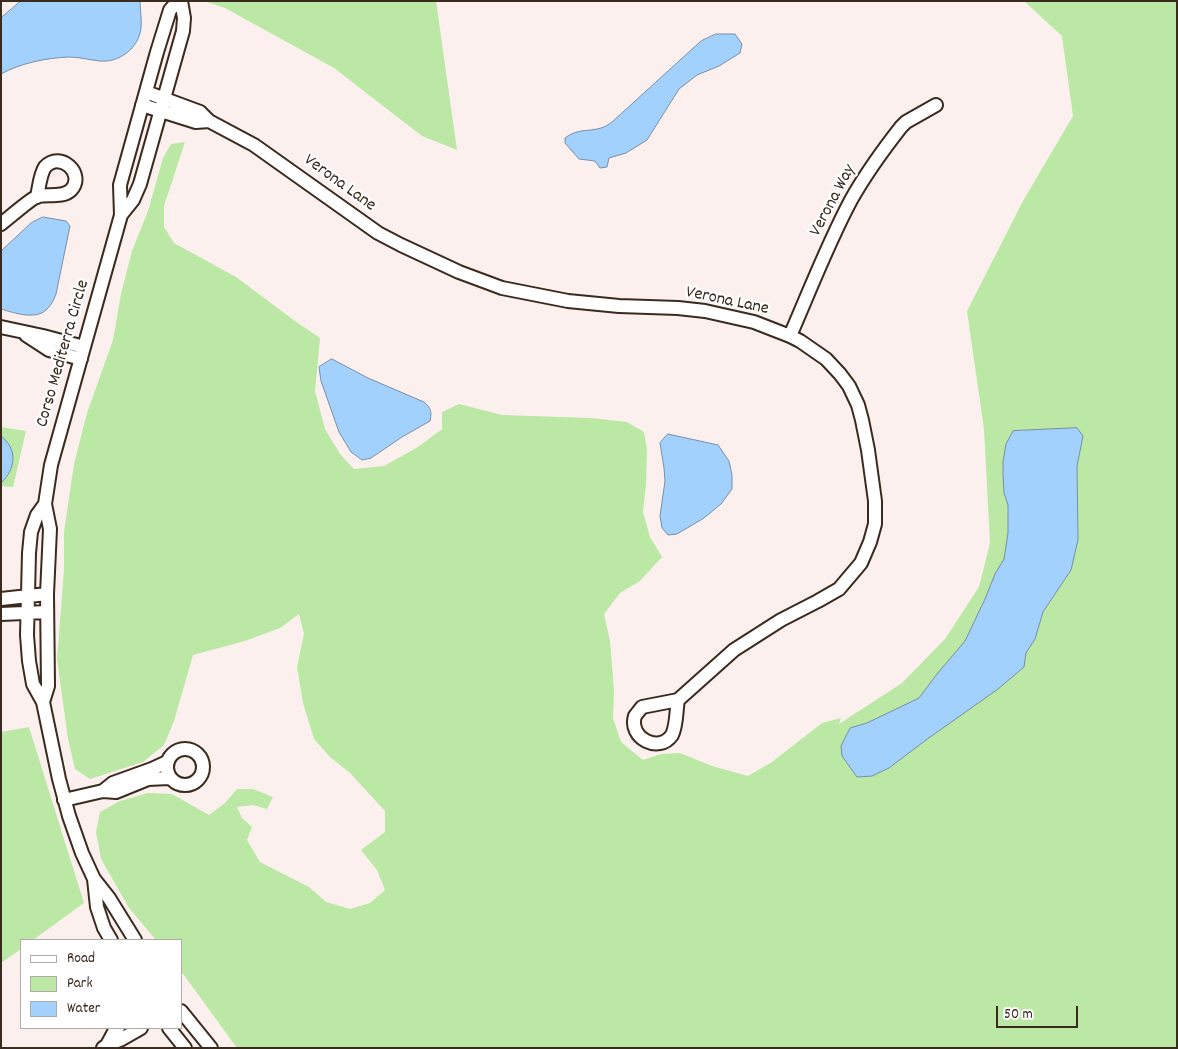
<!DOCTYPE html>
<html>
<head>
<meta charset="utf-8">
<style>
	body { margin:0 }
	#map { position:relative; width:1178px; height:1049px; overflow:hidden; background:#fcf0ee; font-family:Dekko,sans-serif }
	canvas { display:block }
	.frame { position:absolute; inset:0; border:2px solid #3b2a1e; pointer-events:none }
	.legend { position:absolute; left:20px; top:939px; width:162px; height:90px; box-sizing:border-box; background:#fff; border:1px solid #b1aaa5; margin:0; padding:6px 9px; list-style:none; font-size:15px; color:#3b2a1e }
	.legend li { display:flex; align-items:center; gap:10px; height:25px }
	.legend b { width:25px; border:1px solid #b1aaa5 }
	.scale { position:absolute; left:996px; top:1006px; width:82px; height:22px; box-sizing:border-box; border:2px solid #3b2a1e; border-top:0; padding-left:6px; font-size:15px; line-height:18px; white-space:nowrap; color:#3b2a1e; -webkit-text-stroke:4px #fff; paint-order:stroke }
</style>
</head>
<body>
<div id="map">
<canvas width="1178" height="1049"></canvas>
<div class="frame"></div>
<ul class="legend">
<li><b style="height:6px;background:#fff"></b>Road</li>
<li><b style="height:14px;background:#bbe8a5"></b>Park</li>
<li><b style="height:14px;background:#a2d1fe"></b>Water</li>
</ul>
<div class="scale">50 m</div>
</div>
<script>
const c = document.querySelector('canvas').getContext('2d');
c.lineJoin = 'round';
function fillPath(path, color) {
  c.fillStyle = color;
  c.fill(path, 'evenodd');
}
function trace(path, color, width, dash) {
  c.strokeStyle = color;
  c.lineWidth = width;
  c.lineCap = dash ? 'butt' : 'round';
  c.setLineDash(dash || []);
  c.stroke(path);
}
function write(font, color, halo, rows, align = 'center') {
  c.font = font + ' Dekko,sans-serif';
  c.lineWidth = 4.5;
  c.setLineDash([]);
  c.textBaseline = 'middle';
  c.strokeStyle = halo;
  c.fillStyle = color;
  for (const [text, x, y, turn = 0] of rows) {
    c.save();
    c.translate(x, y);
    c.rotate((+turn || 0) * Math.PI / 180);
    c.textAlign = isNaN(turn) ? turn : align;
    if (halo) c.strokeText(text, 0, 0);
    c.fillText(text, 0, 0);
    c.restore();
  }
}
fillPath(new Path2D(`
	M204,1h232l21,149 -35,-14 -88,-68 -109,-60z
	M1024,1h153v1047h-940l-56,-77v-31h-25l-27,-32 -28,-49 -5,-27 4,-20 20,-11 28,-8 24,1 37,21 16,-12 12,-14h16l20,8 -6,12 -14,-4 -16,2 5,11 10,9 -5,13 13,22 49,25 17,15 24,7 20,-6 15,-13 -8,-20 -16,-20 24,-18v-21l-35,-38 -20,-16 -16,-18 -11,-36 -6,-36 7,-33 -5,-20 -19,14 -35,13 -52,14 -19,66 -10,24 -21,17 -53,17 -15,-10 -7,-30 -11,-80 7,-89v-38l10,-68 13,-51 26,-73 8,-46 11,-43 16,-40 15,-53 8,-14 14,-2 -21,64v21l10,16 62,34 59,44 25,17 -5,53 10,38 15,25 14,15 30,-3 34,-19 24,-18v-17l17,-8 43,11 89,3 36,4 17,10 3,18 -1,34 -3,28 7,25 12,20 -22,24 -20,12 -16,21 6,27 4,49 -1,28 8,24 22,18 18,-6 19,-1 32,13 36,10 24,-14 50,-39 19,-5 -2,6 63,-41 43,-44 34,-52 11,-44 -6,-114 -17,-118 56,-110 50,-85 -11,-80z
	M1,427l25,4 -13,56 -12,-1z
	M29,727l55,176 -51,37h-12v9l-20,14v-231z`), '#bbe8a5');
const water = new Path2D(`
	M21,1h119c0,9 2,19 1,27 -2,20 -22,35 -41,33 -11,-1 -20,-4 -31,-4 -23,1 -48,6 -68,17v-56z
	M716,34h19l7,10 -2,9 -21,13 -22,9 -18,14 -32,51 -21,13 -17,5 -2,9 -7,1 -5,-7 -16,-2 -14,-16v-5c13,-10 23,-6 36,-10 4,-1 8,-4 11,-6l89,-81z
	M43,217l23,4 4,5 -14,68c-2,5 -4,10 -8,14 -10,13 -34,5 -47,1v-58l30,-28z
	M332,359l36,19 56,24c7,6 8,10 6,19l-28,16 -31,21 -9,2 -11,-8 -12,-20 -18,-51 -2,-14z
	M1077,428l6,8 -6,30 1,74 -7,30 -28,42 -8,27 -9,14 -2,14 -26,22 -72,51 -37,28 -17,8 -15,1 -15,-21 -1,-10 9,-18 17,-5 52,-25 18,-24 28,-33 20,-42 10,-25 9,-15 4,-26v-28l-4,-12 -1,-18v-13l3,-18 7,-13z
	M668,434l50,11 11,16 3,14v14l-11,15 -17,14 -27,16 -9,1 -6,-7 -2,-12 5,-35 -1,-13 -4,-25z
	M1,436c17,13 15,33 0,47z`);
fillPath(water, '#a2d1fe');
trace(water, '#798ea4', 1);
const minor = new Path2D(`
	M146,92l54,20 9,9 45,24 124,88 23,12 58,27 43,16 66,13 51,5 59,2 27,3 49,11 36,14 10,5 26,18 14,15 9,12 9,19 4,15 6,30 7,51v23l-5,18 -9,21 -22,26 -21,12 -37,19 -47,30 -56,50 -36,7c-2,3 -5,6 -7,9 -7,22 24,38 37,19 5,-10 4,-25 6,-35
	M142,105l54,17 13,-1
	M121,215l12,-15 7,-16 43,-153 1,-13 -3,-17
	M1,224c7,-5 30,-26 37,-28 10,-2 25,2 33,-6 15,-16 -11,-40 -26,-23 -5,7 -6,21 -8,30
	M1,327l42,9 41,11
	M26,335l23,15 32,9
	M790,336c20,-46 38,-93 61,-136 14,-25 32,-50 50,-73l5,-5 30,-17
	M45,504l-8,11 -6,17 -2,21 -2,82 2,26 4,23 10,18 16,77 10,37 13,37 12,26 15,19 26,42
	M1,599l46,-5
	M1,614l46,-2
	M43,702l5,-16 -1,-92 3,-65 -5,-25 6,-39 70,-250 -1,-30 37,-133 13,-42 8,-9
	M167 767a18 18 0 1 1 36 0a18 18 0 1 1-36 0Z
	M103,791l10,-8 39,-14 15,-7
	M64,800l39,-9 13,1 32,-13 21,-1
	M94,879l3,28 7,21 7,12
	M181,1011l30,37
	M169,1028l16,20
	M107,1045l8,-15 3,-2
	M103,1048l4,-3 13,-5 21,-12`);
trace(minor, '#3b2a1e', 16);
trace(minor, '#fff', 12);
write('18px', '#3b2a1e', '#fff', [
	["Verona Lane",339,184,36],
	["Verona Way",834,201,-62],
	["Verona Lane",727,302,12],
	["Corso Mediterra Circle",64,354,-74]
]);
</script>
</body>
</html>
